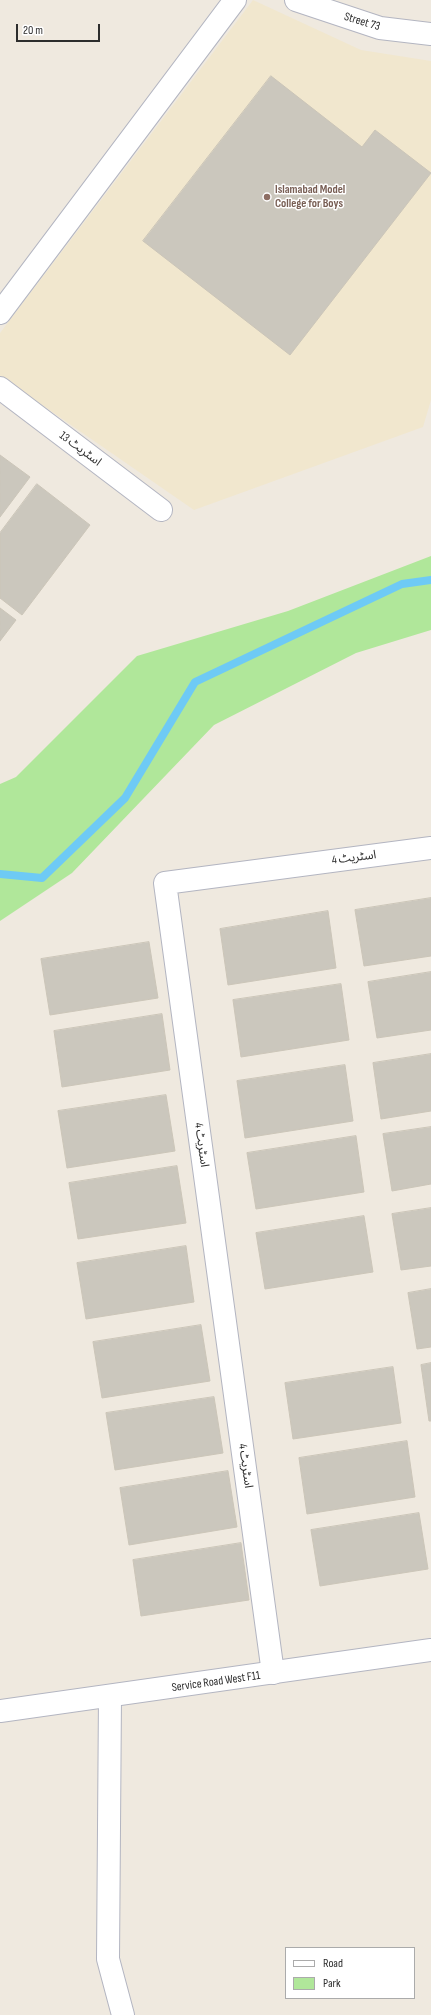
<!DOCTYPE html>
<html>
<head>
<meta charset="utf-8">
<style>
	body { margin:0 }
	#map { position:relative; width:431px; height:2015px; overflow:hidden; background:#efe9df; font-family:"Sofia Sans Condensed",sans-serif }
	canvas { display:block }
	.legend { position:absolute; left:285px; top:1947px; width:130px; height:52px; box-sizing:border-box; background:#fff; border:1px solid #ababab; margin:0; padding:5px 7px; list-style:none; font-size:12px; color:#2d2d2d }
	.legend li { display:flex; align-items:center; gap:8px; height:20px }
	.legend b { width:20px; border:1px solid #ababab }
	.scale { position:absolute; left:16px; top:24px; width:84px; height:18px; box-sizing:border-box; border:2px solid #2d2d2d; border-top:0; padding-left:5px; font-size:12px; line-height:14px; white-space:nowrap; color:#2d2d2d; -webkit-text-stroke:3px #fff; paint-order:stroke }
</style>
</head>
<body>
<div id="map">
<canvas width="431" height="2015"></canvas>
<ul class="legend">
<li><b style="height:5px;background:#fff"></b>Road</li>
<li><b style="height:11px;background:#b0e79a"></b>Park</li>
</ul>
<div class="scale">20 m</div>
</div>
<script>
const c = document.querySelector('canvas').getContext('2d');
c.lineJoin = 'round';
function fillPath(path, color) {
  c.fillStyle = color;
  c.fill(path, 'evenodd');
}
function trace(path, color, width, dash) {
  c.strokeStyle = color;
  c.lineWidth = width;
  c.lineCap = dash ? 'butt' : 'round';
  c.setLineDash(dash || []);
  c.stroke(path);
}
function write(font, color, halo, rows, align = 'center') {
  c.font = font + ' "Sofia Sans Condensed","Noto Sans Arabic",sans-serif';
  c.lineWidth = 3;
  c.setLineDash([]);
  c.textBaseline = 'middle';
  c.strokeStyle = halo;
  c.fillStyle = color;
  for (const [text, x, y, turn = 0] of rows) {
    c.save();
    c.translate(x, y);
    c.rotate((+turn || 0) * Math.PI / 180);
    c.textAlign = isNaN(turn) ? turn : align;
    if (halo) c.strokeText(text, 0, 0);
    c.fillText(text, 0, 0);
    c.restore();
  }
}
fillPath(new Path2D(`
	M253,0l108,50 70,11v339l-8,27 -229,83 -194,-134v-43z`), '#f1e7ce');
fillPath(new Path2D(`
	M431,556v74l-75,23 -142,72 -142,148 -72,48v-137l16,-7 121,-121 151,-45z`), '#b0e79a');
trace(new Path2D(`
	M0,874l42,4 83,-80 70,-116 207,-98 29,-4`), '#6ecaf5', 8);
const building = new Path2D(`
	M271,76l91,71 13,-17 56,43 -141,182 -147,-114z
	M0,455l30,22 -30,40z
	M37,484l53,41 -68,90 -22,-17v-65z
	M0,608l16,12 -16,21z
	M431,898v58l-67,10 -9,-56z
	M328,911l8,57 -108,17 -8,-56z
	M149,942l9,56 -108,17 -9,-56z
	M431,972v58l-54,8 -9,-56z
	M341,984l8,56 -108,17 -8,-57z
	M162,1014l8,56 -108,17 -8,-56z
	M431,1054v57l-50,8 -8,-56z
	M345,1065l8,56 -108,17 -8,-57z
	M166,1095l9,56 -108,17 -9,-57z
	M431,1127v57l-39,7 -9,-57z
	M356,1136l8,56 -108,17 -9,-56z
	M177,1166l9,57 -108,16 -9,-56z
	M431,1208v58l-30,4 -9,-56z
	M364,1216l9,56 -108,17 -9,-56z
	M186,1246l8,56 -108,17 -9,-56z
	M431,1289v58l-14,2 -9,-56z
	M201,1325l9,56 -108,17 -9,-56z
	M431,1363v58h-2l-8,-56z
	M393,1367l8,56 -108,16 -8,-56z
	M214,1397l9,56 -108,17 -9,-57z
	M407,1441l8,56 -108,17 -8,-56z
	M228,1471l9,56 -108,18 -9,-57z
	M419,1513l9,56 -108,17 -9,-56z
	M241,1543l8,57 -108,16 -8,-56z`);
fillPath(building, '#cbc7bd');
trace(building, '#cbc5b8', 1);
const minor = new Path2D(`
	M296,0l84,28 51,6
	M0,313l235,-313
	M0,388l161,122
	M273,1673l-108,-790 266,-35
	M110,1696l-2,263 15,56`);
const secondary = new Path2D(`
	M0,1711l431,-61`);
trace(minor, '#b3b5c1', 24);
trace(secondary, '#b3b5c1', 24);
trace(minor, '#fff', 22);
trace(secondary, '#fff', 22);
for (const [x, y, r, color] of [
	[267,197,4,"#8d6e63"]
]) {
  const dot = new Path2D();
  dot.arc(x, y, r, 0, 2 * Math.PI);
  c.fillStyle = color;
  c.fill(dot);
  trace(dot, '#fff', 1.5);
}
write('12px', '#2d2d2d', '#fff', [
	["Street 73",362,22,17],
	["اسٹریٹ 13",80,449,37],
	["اسٹریٹ 4",354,858,-7],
	["اسٹریٹ 4",201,1145,82],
	["اسٹریٹ 4",245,1466,82],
	["Service Road West F11",216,1682,-8]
]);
write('bold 12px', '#785e54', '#fff', [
	["Islamabad Model",275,190],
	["College for Boys",275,204]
], 'left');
</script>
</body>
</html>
